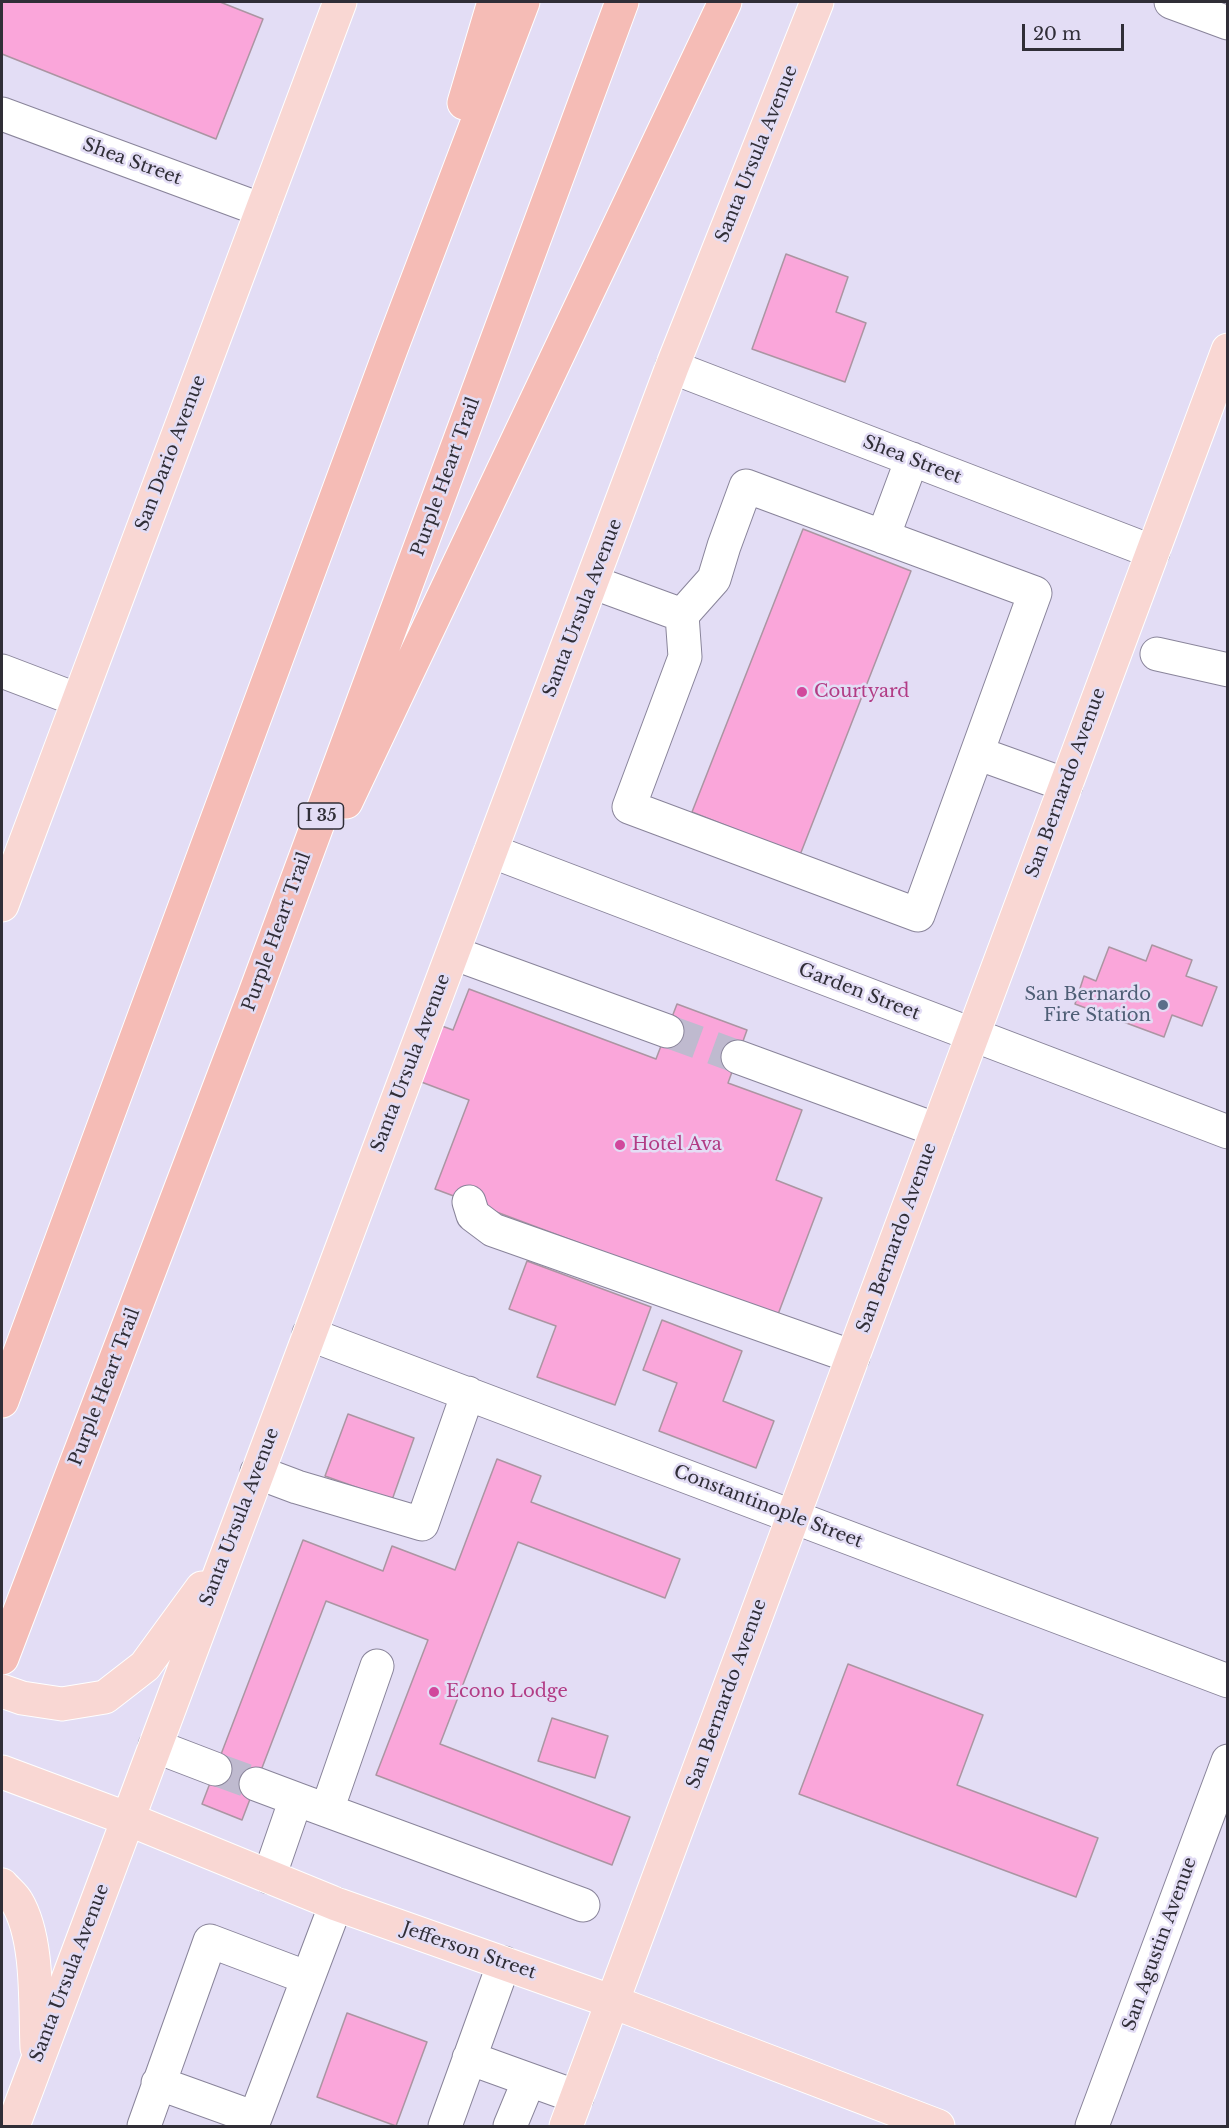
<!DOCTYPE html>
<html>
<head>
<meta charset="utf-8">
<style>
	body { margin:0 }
	#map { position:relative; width:1229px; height:2128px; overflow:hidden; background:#e3ddf5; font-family:"Libre Baskerville",serif }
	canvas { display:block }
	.frame { position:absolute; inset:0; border:3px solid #302e37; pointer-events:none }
	.scale { position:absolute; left:1022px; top:24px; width:102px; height:27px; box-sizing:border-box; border:3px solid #302e37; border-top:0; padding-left:8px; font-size:18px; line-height:21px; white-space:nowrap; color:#302e37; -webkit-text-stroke:4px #e3ddf5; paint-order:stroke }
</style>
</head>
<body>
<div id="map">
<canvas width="1229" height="2128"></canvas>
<div class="frame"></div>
<div class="scale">20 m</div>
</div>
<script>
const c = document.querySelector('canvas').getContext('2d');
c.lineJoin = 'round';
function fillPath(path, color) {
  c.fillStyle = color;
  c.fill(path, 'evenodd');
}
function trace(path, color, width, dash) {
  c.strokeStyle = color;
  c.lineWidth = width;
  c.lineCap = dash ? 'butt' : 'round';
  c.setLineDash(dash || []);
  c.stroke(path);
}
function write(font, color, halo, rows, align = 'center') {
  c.font = font + ' "Libre Baskerville",serif';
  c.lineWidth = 5;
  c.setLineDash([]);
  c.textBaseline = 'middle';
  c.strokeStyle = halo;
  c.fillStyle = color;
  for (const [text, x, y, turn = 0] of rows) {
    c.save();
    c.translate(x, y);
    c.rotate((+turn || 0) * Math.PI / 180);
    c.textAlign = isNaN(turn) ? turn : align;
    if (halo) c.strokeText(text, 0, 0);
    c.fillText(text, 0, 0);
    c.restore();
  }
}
const building = new Path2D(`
	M2,2h218l43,17 -47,120 -214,-85z
	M786,254l62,23 -12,35 30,11 -21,59 -93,-33z
	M803,529l108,42 -111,284 -108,-43z
	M1152,945l40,15 -6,16 31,11 -15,39 -30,-11 -8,22 -89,-33 9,-28 12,5 13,-34 37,14z
	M469,989l187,70 21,-55 70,26 -19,53 74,27 -26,70 46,18 -45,119 -342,-128 34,-89 -61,-23 20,-56 25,9z
	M527,1261l124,46 -36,98 -78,-28 19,-51 -47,-17z
	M662,1320l80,31 -19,50 51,20 -18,47 -97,-37 18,-48 -34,-13z
	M348,1414l66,24 -22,62 -67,-24z
	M497,1459l44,17 -10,26 149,57 -15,39 -147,-56 -78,202 190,73 -18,48 -236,-90 52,-135 -102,-39 -84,219 -40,-16 101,-264 80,31 9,-25 63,24z
	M848,1664l135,51 -26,70 141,53 -22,59 -277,-103z
	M552,1718l56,18 -13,42 -57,-17z
	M347,2013l80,29 -31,84 -79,-29z`);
fillPath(building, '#faa6da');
trace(building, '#ab95a2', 1.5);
trace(new Path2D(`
	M667,1031l71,26
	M215,1769l41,15`), '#bfbacf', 33, [33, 16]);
const minor = new Path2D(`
	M1171,2l57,21
	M2,114l260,96
	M672,367l481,185
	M883,537l29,-78
	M592,582l90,33 3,42 -56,150 289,108 117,-322 -289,-107 -22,60 -10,33 -32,36
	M1157,654l71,16
	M2,671l76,29
	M977,753l89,32
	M491,851l737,281
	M453,953l214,78
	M738,1057l199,73
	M469,1202l4,13 20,15 360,127
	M309,1334l919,347
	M257,1472l40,15 125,37 46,-131
	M155,1746l60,23
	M256,1784l40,15
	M327,1810l50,-144
	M269,1877l27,-78 287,106
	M469,2058l108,39
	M158,2083l97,35 53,-140
	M144,2126l66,-185 98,37 28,-74
	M445,2126l59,-163
	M510,2126l19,-46
	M1092,2126l136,-365`);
const major = new Path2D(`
	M2,905l338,-903
	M2,1691l20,7 40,6 43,-7 40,-31 57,-78
	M2,1772l126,47 208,85 277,98 325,124
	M2,1885c4,5 12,11 15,17 22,37 18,103 20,146
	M13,2126l659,-1759 145,-365
	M566,2126l662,-1776`);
const highway = new Path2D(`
	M464,103l30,-101
	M346,802l379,-800
	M2,1401l389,-1052 132,-347
	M2,1658l252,-662 368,-994`);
trace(minor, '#89849a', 35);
trace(major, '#fff', 35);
trace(highway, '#fff', 35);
trace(minor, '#fff', 33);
trace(major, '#f9d7d3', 33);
trace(highway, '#f5bcb6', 33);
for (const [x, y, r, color] of [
	[802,692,6,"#d1479c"],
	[1163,1005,6,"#5c6f8a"],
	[620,1145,6,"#d1479c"],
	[434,1692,6,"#d1479c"]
]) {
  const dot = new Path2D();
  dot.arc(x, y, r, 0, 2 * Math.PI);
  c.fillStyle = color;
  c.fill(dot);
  trace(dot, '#e3ddf5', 2);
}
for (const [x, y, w] of [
	[321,816,45]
]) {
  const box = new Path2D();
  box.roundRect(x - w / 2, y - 13, w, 26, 4.5);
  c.fillStyle = '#e3ddf5';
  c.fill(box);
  trace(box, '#302e37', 1.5);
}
write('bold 16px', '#302e37', null, [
	["I 35",321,816]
]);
write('18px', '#302e37', '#e3ddf5', [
	["Santa Ursula Avenue",757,154,-68],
	["Shea Street",132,162,20],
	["San Dario Avenue",171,453,-69],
	["Shea Street",912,460,21],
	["Purple Heart Trail",446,477,-70],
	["Santa Ursula Avenue",583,608,-69],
	["San Bernardo Avenue",1066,783,-70],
	["Purple Heart Trail",277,932,-70],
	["Garden Street",859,992,21],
	["Santa Ursula Avenue",411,1063,-69],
	["San Bernardo Avenue",897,1238,-70],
	["Purple Heart Trail",105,1387,-69],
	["Constantinople Street",768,1507,21],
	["Santa Ursula Avenue",240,1517,-69],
	["San Bernardo Avenue",727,1694,-70],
	["San Agustin Avenue",1160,1944,-70],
	["Jefferson Street",469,1951,19],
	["Santa Ursula Avenue",70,1973,-69]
]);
write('18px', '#b23c85', '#e3ddf5', [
	["Courtyard",814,692],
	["Hotel Ava",632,1145],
	["Econo Lodge",446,1692]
], 'left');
write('18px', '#4e5e75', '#e3ddf5', [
	["San Bernardo",1151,995],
	["Fire Station",1151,1016]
], 'right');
</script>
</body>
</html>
